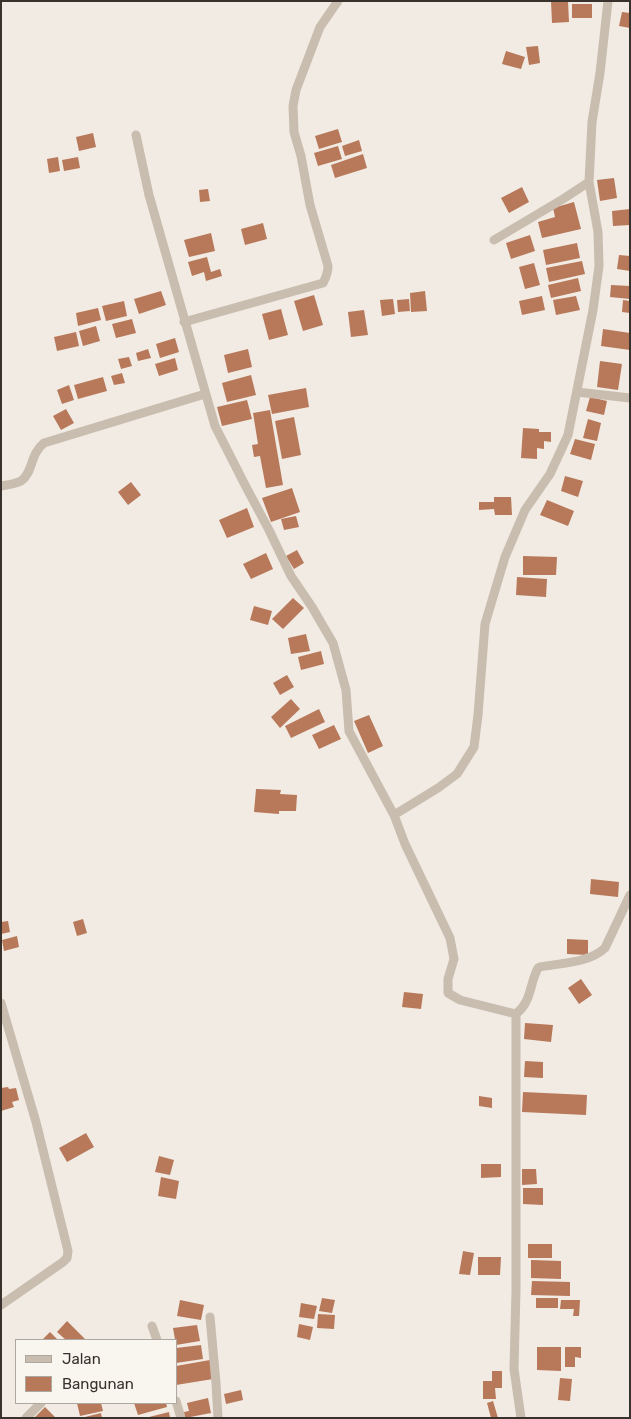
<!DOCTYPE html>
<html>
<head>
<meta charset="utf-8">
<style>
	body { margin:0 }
	#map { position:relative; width:631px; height:1419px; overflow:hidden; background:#f1ebe3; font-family:Rubik,sans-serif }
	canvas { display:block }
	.frame { position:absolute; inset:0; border:2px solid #38312c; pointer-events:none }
	.legend { position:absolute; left:15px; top:1339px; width:162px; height:65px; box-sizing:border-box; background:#f9f5ef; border:1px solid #aca7a1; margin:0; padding:6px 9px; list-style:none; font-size:15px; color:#38312c }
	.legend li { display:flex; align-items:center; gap:10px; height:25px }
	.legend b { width:25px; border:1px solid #aca7a1 }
</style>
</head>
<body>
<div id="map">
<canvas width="631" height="1419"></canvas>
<div class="frame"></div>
<ul class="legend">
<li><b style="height:6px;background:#c8bdaf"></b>Jalan</li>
<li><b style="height:14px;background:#b8785a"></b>Bangunan</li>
</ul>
</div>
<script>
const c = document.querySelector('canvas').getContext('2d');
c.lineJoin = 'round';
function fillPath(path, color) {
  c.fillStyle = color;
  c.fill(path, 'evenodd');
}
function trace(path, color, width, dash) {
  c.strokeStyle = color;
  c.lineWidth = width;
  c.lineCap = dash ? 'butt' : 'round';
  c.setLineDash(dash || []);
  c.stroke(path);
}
fillPath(new Path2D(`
	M551,1h17l1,21 -17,1z
	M572,4h20v14h-20z
	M622,12l8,1v15l-11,-2z
	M538,46l2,17 -11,2 -3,-18z
	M506,51l19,6 -4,12 -19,-5z
	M338,129l4,13 -23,7 -4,-13z
	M93,133l3,14 -17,4 -3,-14z
	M359,140l3,11 -17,5 -3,-10z
	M338,146l4,13 -24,7 -4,-13z
	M363,154l4,14 -32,10 -4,-13z
	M58,157l2,14 -11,2 -2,-14z
	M78,157l2,11 -16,3 -2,-11z
	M614,178l3,20 -17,3 -3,-21z
	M522,187l7,15 -20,11 -8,-15z
	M208,189l2,12 -10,1 -1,-12z
	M574,202l7,27 -39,9 -4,-16 17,-5 -2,-9z
	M630,209v16l-17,1 -1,-15z
	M263,223l4,16 -22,6 -4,-16z
	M211,233l4,18 -26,6 -5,-17z
	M530,235l5,16 -24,8 -5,-16z
	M577,243l3,15 -34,7 -3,-15z
	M619,255l11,1v15l-13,-2z
	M207,257l4,15 9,-3 2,7 -16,5 -2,-9 -12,4 -4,-14z
	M582,261l3,13 -36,8 -3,-14z
	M534,263l6,22 -15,4 -6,-22z
	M578,278l3,13 -30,7 -3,-13z
	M611,285l19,1v13l-20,-2z
	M161,291l5,14 -27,9 -5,-15z
	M425,291l2,20 -16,1 -1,-19z
	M314,295l9,30 -20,6 -9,-30z
	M542,296l3,14 -23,5 -3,-14z
	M576,296l4,14 -24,5 -3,-15z
	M393,299l2,15 -13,2 -2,-16z
	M409,299l1,12 -12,1 -1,-12z
	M623,300l7,1v12l-8,-1z
	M124,301l3,15 -21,5 -4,-15z
	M98,308l3,12 -23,6 -2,-13z
	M281,309l7,26 -19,5 -7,-26z
	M364,310l4,25 -17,2 -3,-25z
	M132,319l4,14 -20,5 -4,-14z
	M96,326l4,15 -17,5 -4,-15z
	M603,329l27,4v17l-29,-4z
	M76,332l3,14 -22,5 -3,-14z
	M175,338l4,14 -19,6 -4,-14z
	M148,349l3,9 -13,3 -2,-8z
	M248,349l4,18 -24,6 -4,-18z
	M129,357l3,9 -11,3 -3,-10z
	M175,358l3,12 -19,6 -4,-12z
	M600,361l22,3 -4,26 -21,-3z
	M122,373l3,10 -11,2 -3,-9z
	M251,375l5,20 -29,7 -5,-19z
	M103,377l4,14 -29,8 -4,-14z
	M69,385l5,15 -12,4 -5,-14z
	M306,388l3,19 -37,7 -4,-19z
	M590,397l17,4 -3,14 -18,-4z
	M247,400l5,19 -30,7 -5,-19z
	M66,409l8,14 -13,7 -8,-14z
	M270,410l13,75 -17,3 -6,-32 -6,1 -2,-12 6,-1 -5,-31z
	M294,417l7,38 -19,4 -7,-38z
	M588,419l13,4 -4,18 -14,-3z
	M523,428l16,1v3h12v10l-7,-1v8l-7,-1v11l-16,-1z
	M575,439l20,5 -4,16 -21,-6z
	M565,476l18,5 -5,16 -17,-6z
	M131,482l10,13 -13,10 -10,-13z
	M292,488l8,24 -29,10 -9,-24z
	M494,497h17l1,18h-17l-1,-6 -15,1v-8h15z
	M547,500l27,11 -6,15 -28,-11z
	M247,508l7,19 -27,11 -8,-18z
	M296,516l3,11 -15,3 -3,-11z
	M297,550l7,13 -10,6 -8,-13z
	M266,553l7,16 -22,10 -8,-15z
	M523,556l34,1 -1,18h-33z
	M517,577l30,2 -1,18 -30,-2z
	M293,598l11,10 -21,21 -11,-10z
	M254,606l18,5 -4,14 -18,-5z
	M306,634l4,17 -19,3 -3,-16z
	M321,651l3,13 -23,6 -3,-13z
	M287,675l7,12 -14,8 -7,-12z
	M291,699l9,10 -20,19 -9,-11z
	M319,709l6,13 -34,16 -6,-12z
	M369,715l14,31 -15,7 -14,-32z
	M334,725l7,14 -22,10 -7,-14z
	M256,789l25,1 -1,4 17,1 -1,16h-17v3l-25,-2z
	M591,879l28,3 -1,15 -28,-3z
	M83,919l4,14 -10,3 -4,-14z
	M8,921l2,11 -9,2v-12z
	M17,936l2,11 -15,4 -2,-11z
	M567,939l21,1v15l-21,-1z
	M581,979l11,16 -13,9 -11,-16z
	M404,992l19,2 -2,15 -19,-2z
	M525,1023l28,2 -2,17 -27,-3z
	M525,1061l18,1v16l-19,-1z
	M8,1087l1,2 7,-1 3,12 -7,2 2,5 -13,4v-23z
	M523,1092l64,3 -1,20 -64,-3z
	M479,1096l13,2v10l-13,-2z
	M86,1133l8,14 -27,15 -8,-14z
	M159,1156l15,4 -4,15 -15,-3z
	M481,1164h20v13l-20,1z
	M522,1169h14l1,15 -15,1z
	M161,1177l18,4 -3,18 -18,-3z
	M523,1188h20v17l-20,-1z
	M528,1244h24v14h-24z
	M463,1251l11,2 -4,22 -11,-1z
	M478,1257h23l-1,18h-22z
	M531,1260l30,1v18l-30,-1z
	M532,1281l38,1v14l-39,-1z
	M322,1298l13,2 -3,13 -13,-2z
	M536,1298h22v10h-22z
	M180,1300l24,5 -3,15 -24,-4z
	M561,1300h19l-1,16h-6l1,-7h-14z
	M301,1303l16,3 -3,13 -15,-2z
	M318,1314l17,1 -1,14 -17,-1z
	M67,1321l18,18 -1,1h-18l-9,-8z
	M299,1324l14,3 -3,13 -13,-3z
	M197,1325l3,16 -24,4 -3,-17z
	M50,1332l8,8h-16z
	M201,1345l2,14 -27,4v-15z
	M537,1347h24v24l-24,-1z
	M565,1347h16v11l-6,-1v10h-10z
	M210,1360l3,19 -37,6v-19z
	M492,1371h10v17h-7l1,11h-13v-18h9z
	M560,1378l12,1 -2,22 -12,-1z
	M241,1390l2,10 -17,4 -2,-10z
	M208,1398l3,15 -26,5 -1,-6 5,-1 -2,-8z
	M493,1401l5,17h-7l-4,-15z
	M77,1403h24l2,8 -23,5z
	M134,1403h32l1,4 -29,8z
	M45,1407l11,11h-22z
	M169,1412l1,6h-21v-1z
	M101,1413l1,5h-17v-1z`), '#b8785a');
trace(new Path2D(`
	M136,135l13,60 66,231 30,59 24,45 22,46 21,31 21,36 13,47 3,41 45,84
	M494,240l69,-41 26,-17
	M184,322l139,-39c3,-6 5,-9 5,-17l-18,-61 -9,-49 -7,-24 -1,-26 3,-16 24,-63 18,-26
	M577,392l53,6
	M1,486c7,-1 14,-2 20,-5 12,-8 9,-27 23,-38l161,-49
	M1,1003l35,119 32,129 -1,7 -4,4 -62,43
	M516,1014l-56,-14 -12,-7v-14l6,-20 -4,-21 -45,-94 -11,-29 44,-27 19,-14 17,-27 4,-32 7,-91 20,-67 20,-47 25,-36 18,-39 25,-125 6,-44 -1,-34 -9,-50 3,-60 8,-49 8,-72
	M516,1014v276l-2,79 7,49
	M516,1014c16,-13 13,-29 22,-46l2,-1c21,-4 49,-4 65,-19l25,-53
	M210,1317l6,66 2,35
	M152,1326l5,14
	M176,1401l5,17
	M26,1418l15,-15`), '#c8bdaf', 9);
</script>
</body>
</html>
